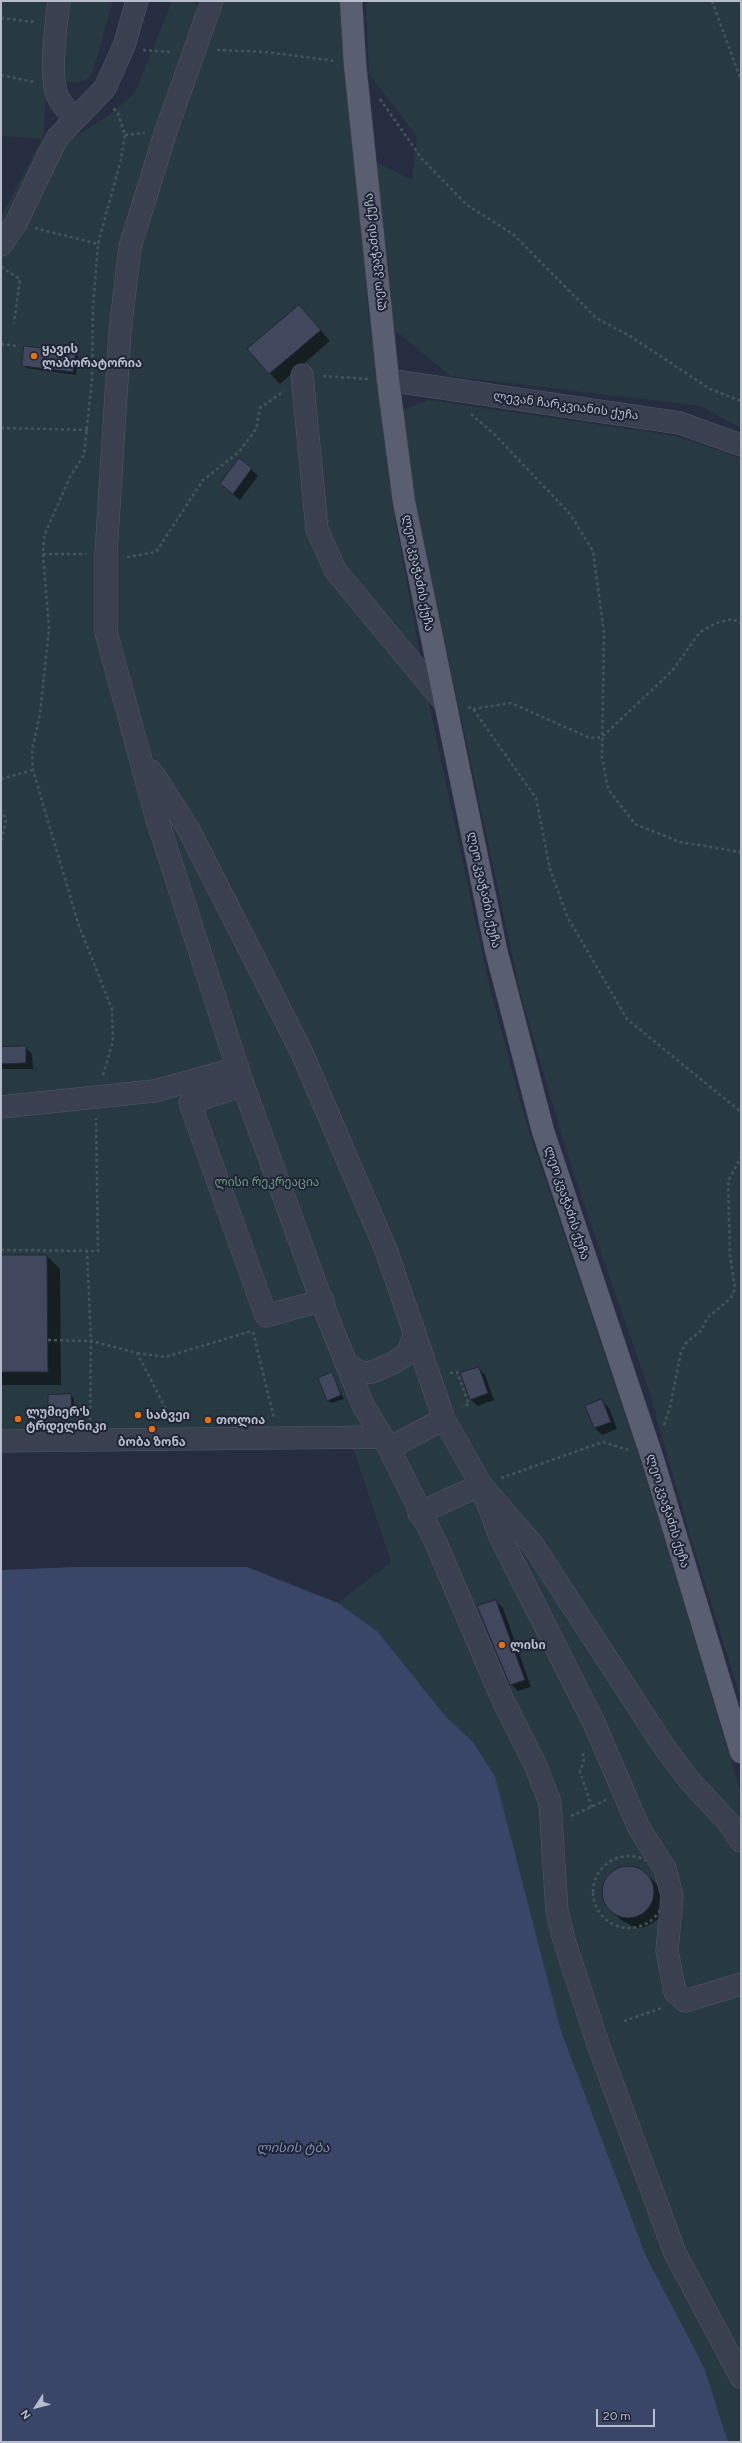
<!DOCTYPE html>
<html>
<head>
<meta charset="utf-8">
<style>
	body { margin:0 }
	#map { position:relative; width:742px; height:2443px; overflow:hidden; background:#262d40; font-family:Figtree,sans-serif }
	canvas { display:block }
	.frame { position:absolute; inset:0; border:2px solid #b7bccb; pointer-events:none }
	.north { position:absolute; left:16px; top:2387px; width:40px; height:40px; -webkit-text-stroke:3px #1f2536; paint-order:stroke; rotate:234deg; font-size:11px; font-weight:700; line-height:16px; text-align:center; color:#b7bccb }
	.north::after { content:''; display:block; margin:auto; width:14px; height:18px; background:#b7bccb; clip-path:polygon(50% 0,100% 100%,50% 72%,0 100%) }
	.scale { position:absolute; left:596px; top:2409px; width:59px; height:18px; box-sizing:border-box; border:2px solid #b7bccb; border-top:0; padding-left:5px; font-size:12px; line-height:14px; white-space:nowrap; color:#b7bccb; -webkit-text-stroke:3px #1f2536; paint-order:stroke }
</style>
</head>
<body>
<div id="map">
<canvas width="742" height="2443"></canvas>
<div class="frame"></div>
<div class="north">N</div>
<div class="scale">20 m</div>
</div>
<script>
const c = document.querySelector('canvas').getContext('2d');
c.lineJoin = 'round';
function fillPath(path, color) {
  c.fillStyle = color;
  c.fill(path, 'evenodd');
}
function trace(path, color, width, dash) {
  c.strokeStyle = color;
  c.lineWidth = width;
  c.lineCap = dash ? 'butt' : 'round';
  c.setLineDash(dash || []);
  c.stroke(path);
}
function write(font, color, halo, rows, align = 'center') {
  c.font = font + ' Figtree,"Noto Sans Georgian",sans-serif';
  c.lineWidth = 4;
  c.setLineDash([]);
  c.textBaseline = 'middle';
  c.strokeStyle = halo;
  c.fillStyle = color;
  for (const [text, x, y, turn = 0] of rows) {
    c.save();
    c.translate(x, y);
    c.rotate((+turn || 0) * Math.PI / 180);
    c.textAlign = isNaN(turn) ? turn : align;
    if (halo) c.strokeText(text, 0, 0);
    c.fillText(text, 0, 0);
    c.restore();
  }
}
fillPath(new Path2D(`
	M1,1h112l-21,73c-16,16 -27,7 -44,-4l-5,69 21,4 44,-27 27,-23 37,-92 23,1 4,11 24,-12h118l28,317 23,184 38,207 60,280 36,133 119,352 96,320v648h-13l-24,-75 -58,-111 -85,-225 -34,-124 -54,-165 -26,-24 -69,-86 -40,-29 53,-41 -39,-117 -351,5v-1233l41,-78 -41,-3z
	M366,1h375v427l-40,-22 -250,-30 -61,-50 -14,-164 36,18 5,-44 -48,-62z
	M428,400l247,36 57,19 9,5v1239l-52,-167 -40,-141 -77,-222 -50,-169 -108,-500 -11,-90z`), '#283a41');
fillPath(new Path2D(`
	M76,1567h171l91,36 40,29 69,86 26,24 22,35 66,254 85,225 58,111 24,75h-727v-872z`), '#3a4667');
fillPath(new Path2D(`
	M299,306l31,35 -50,43 -10,-11z
	M75,353l3,3 -2,19 -50,-7 -3,-3z
	M251,469l7,7 -18,24 -19,-16z
	M25,1047l7,7 1,15h-32v-21z
	M1,1256h46l13,13 1,116h-60z
	M478,1368l7,7 9,25 -16,6 -7,-6z
	M332,1374l12,25 -13,4 -3,-3z
	M71,1395l3,4v16l-22,1 -3,-4z
	M602,1401l7,7 8,21 -15,6 -7,-7 -8,-22z
	M496,1601l7,7 28,79 -13,4 -7,-7z
	M631,1867l16,8 11,10 7,16 -5,17 -15,9 -9,1 -15,-8 -11,-11 -7,-16 1,-8 10,-14z`), '#0007');
const building = new Path2D(`
	M299,305l22,25 -52,44 -22,-25z
	M24,346l52,6 -3,20 -51,-6z
	M239,458l13,10 -19,26 -13,-10z
	M26,1046v17l-25,1v-17z
	M1,1255h46l1,117h-47z
	M479,1367l9,26 -18,7 -10,-27z
	M332,1372l9,23 -14,6 -9,-23z
	M71,1394l1,18 -24,1v-18z
	M602,1399l9,23 -17,6 -9,-22z
	M496,1600l29,80 -15,5 -33,-79z
	M602 1892a26 26 0 1 1 52 0a26 26 0 1 1-52 0Z`);
fillPath(building, '#41485d');
trace(building, '#212738', 1);
const minor = new Path2D(`
	M59,1c-3,22 -10,77 -1,96 4,8 11,15 16,23
	M212,1l-46,130 -36,116 -10,85 -14,222v78l50,184 87,269 85,233 35,87 26,43 47,95 65,153 34,68 15,39 7,108 7,29 35,107 76,206 66,124
	M1,245l15,-22 41,-85 48,-50 19,-42 13,-45
	M302,375l15,154 18,41 109,132
	M388,380l292,43 61,22
	M151,771l38,59 113,223 84,197 58,169 37,66 52,60 130,200 26,35 39,42 13,19
	M243,1085l-53,18 76,213 57,-16
	M1,1107l153,-16 84,-23
	M349,1365l12,8 11,-1 21,-9 14,-9 7,-18
	M1,1441l379,-4
	M389,1448l55,-29
	M419,1513l62,-28 18,49 95,189 45,105 26,41 7,27 -5,55 8,41 10,9 56,-17`);
const major = new Path2D(`
	M351,1l4,63 33,316 16,122 92,448 47,181 110,329 88,292`);
trace(minor, '#525868', 23);
trace(major, '#44495a', 23);
trace(new Path2D(`
	M712,1l29,79
	M1,18l34,4
	M143,50l29,2
	M217,50l49,2 69,9
	M1,75l33,7
	M380,99l42,60 45,46 46,29 83,84 34,18 80,53 31,12
	M125,135l20,-2
	M35,228l63,16
	M1,267l19,12 -6,44
	M1,344l17,2
	M323,376l45,3
	M471,414l23,20 76,80 23,37 11,82 -2,124 6,32 27,35 45,18 61,10
	M1,428l87,2
	M43,554h43
	M127,557l29,-5 47,-72 36,-28 17,-23 4,-21 24,-17
	M468,707l5,2 63,89 14,71 17,47 60,103 114,93
	M473,709l38,-6 79,35 12,-1 70,-66 28,-39 16,-9 16,-4 9,4
	M1,779l32,-9
	M1,809l5,11 -5,23
	M103,1075l10,-34 -1,-32 -34,-86 -45,-153 -1,-20 8,-36 9,-86 -6,-74 1,-18 26,-59 14,-22 8,-76 1,-71 5,-64 23,-85 4,-24 -7,-22 -5,-5
	M1,1250l97,1 -2,-133
	M87,1250l4,91 -1,79
	M253,1332l21,86
	M48,1340l43,1 46,12 34,66
	M137,1353l28,4 87,-26
	M450,1373l7,-1 12,32 -7,2
	M664,1425l6,-18 11,-55 6,-10 15,-12 5,-12 23,-19 5,-10 -5,-34 -2,-74 13,-24
	M501,1478l102,-36 25,8
	M583,1753l1,7 -4,12 12,35
	M571,1816l35,-16
	M593 1892a36 36 0 1 1 72 0a36 36 0 1 1-72 0Z
	M624,2021l38,-13`), '#44565b', 2.5, [3, 3]);
trace(minor, '#3b4050', 22);
trace(major, '#595f70', 22);
for (const [x, y, r, color] of [
	[34,356,4,"#e8710a"],
	[138,1415,4,"#e8710a"],
	[18,1419,4,"#e8710a"],
	[208,1420,4,"#e8710a"],
	[152,1429,4,"#e8710a"],
	[502,1645,4,"#e8710a"]
]) {
  const dot = new Path2D();
  dot.arc(x, y, r, 0, 2 * Math.PI);
  c.fillStyle = color;
  c.fill(dot);
  trace(dot, '#1f2536', 1.5);
}
write('12px', '#b7bccb', '#1f2536', [
	["ლეო კვაჭაძის ქუჩა",375,252,-96],
	["ლევან ჩარკვიანის ქუჩა",566,406,8],
	["ლეო კვაჭაძის ქუჩა",418,573,79],
	["ლეო კვაჭაძის ქუჩა",484,890,78],
	["ლეო კვაჭაძის ქუჩა",567,1203,72],
	["ლეო კვაჭაძის ქუჩა",668,1511,73]
]);
write('bold 12px', '#b7bccb', '#1f2536', [
	["ყავის",42,349],
	["ლაბორატორია",42,363],
	["ლუმიერ'ს",26,1412],
	["ტრდელნიკი",26,1426],
	["საბვეი",146,1415],
	["თოლია",216,1420],
	["ბობა ზონა",152,1442,"center"],
	["ლისი",510,1645]
], 'left');
write('12px', '#6f9b80', '#1f2536', [
	["ლისი რეკრეაცია",267,1182]
]);
write('italic 13px', '#7f8db2', '#1f2536', [
	["ლისის ტბა",293,2148]
]);
</script>
</body>
</html>
